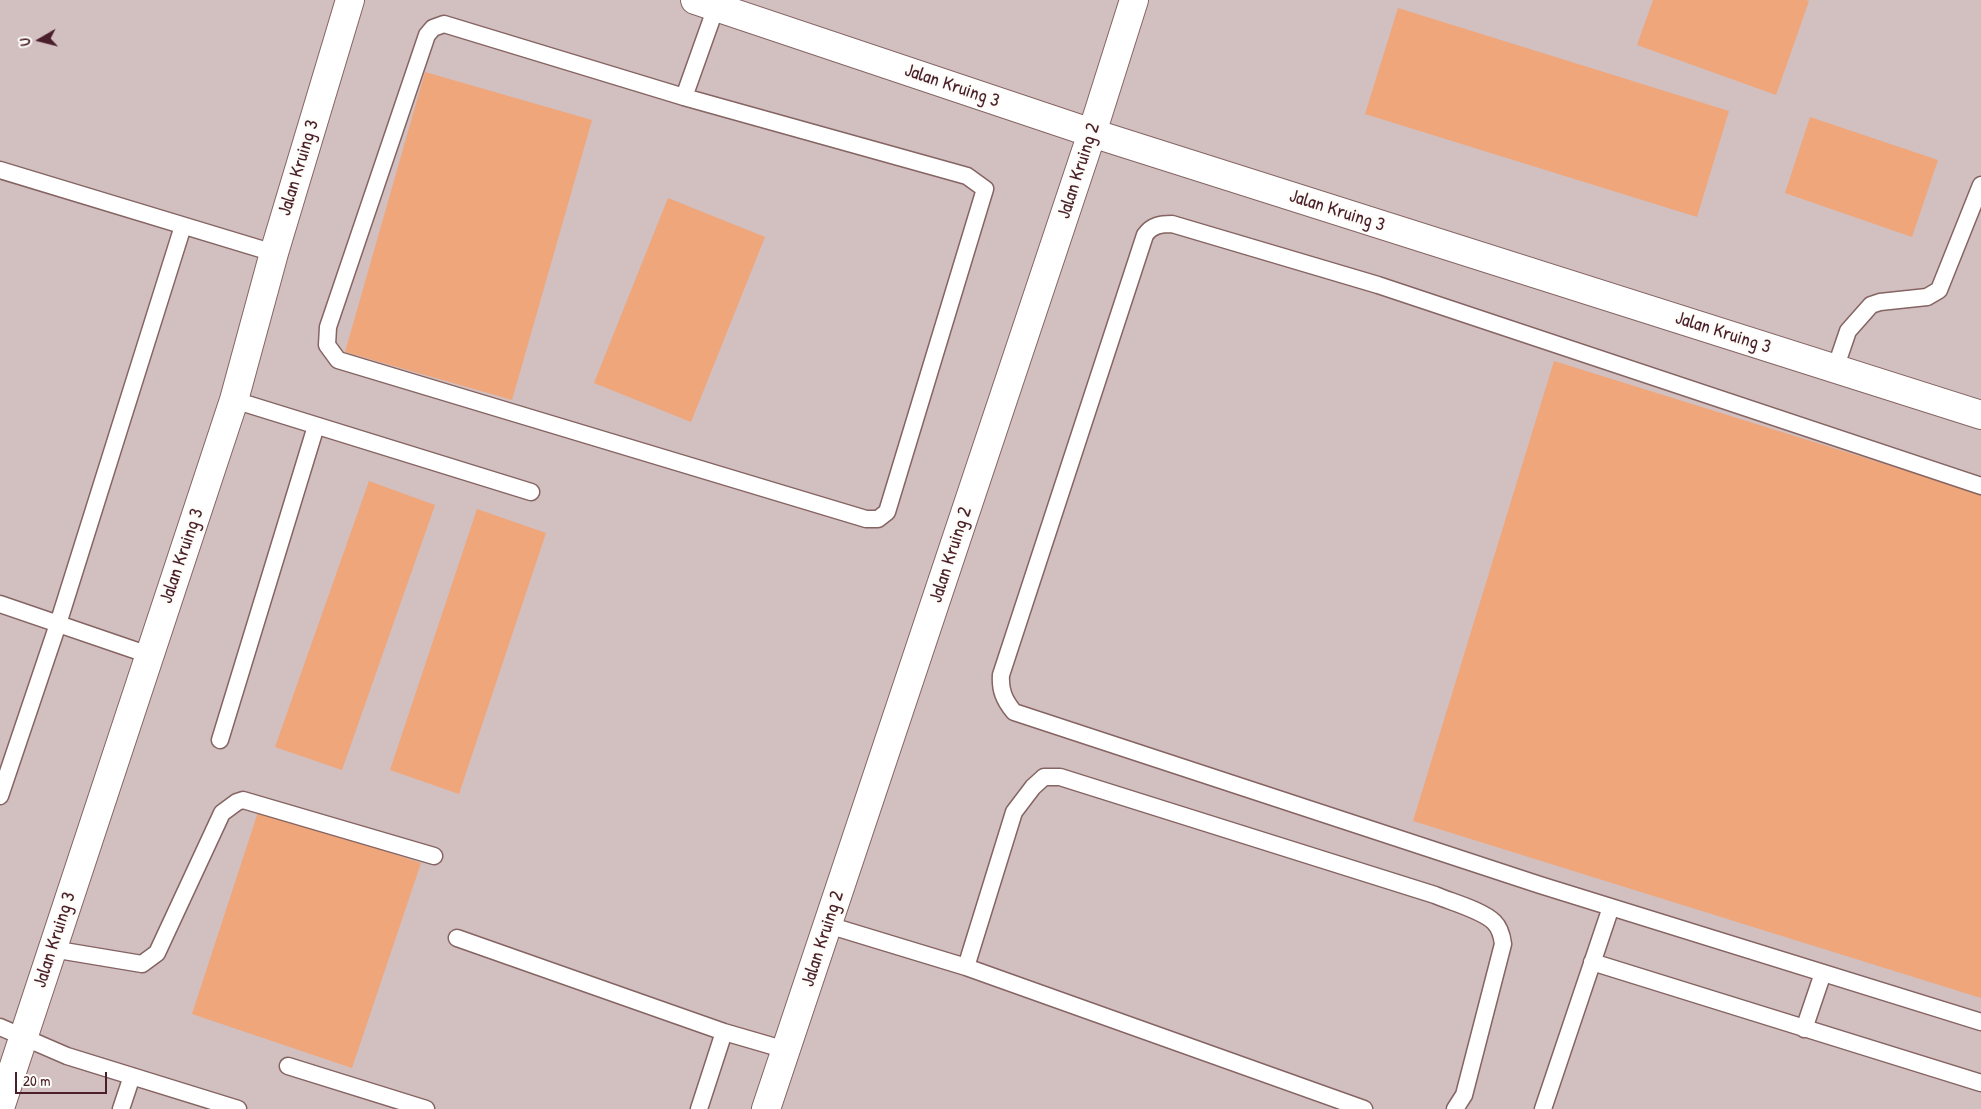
<!DOCTYPE html>
<html>
<head>
<meta charset="utf-8">
<style>
	body { margin:0 }
	#map { position:relative; width:1981px; height:1109px; overflow:hidden; background:#f2e4c8; font-family:"Patrick Hand",sans-serif }
	canvas { display:block }
	.north { position:absolute; left:15px; top:15px; width:50px; height:50px; -webkit-text-stroke:4px #fdfcf7; paint-order:stroke; rotate:262deg; font-size:14px; font-weight:700; line-height:20px; text-align:center; color:#4a1f2b }
	.north::after { content:''; display:block; margin:auto; width:18px; height:22px; background:#4a1f2b; clip-path:polygon(50% 0,100% 100%,50% 72%,0 100%) }
	.scale { position:absolute; left:15px; top:1072px; width:92px; height:22px; box-sizing:border-box; border:2px solid #4a1f2b; border-top:0; padding-left:6px; font-size:15px; line-height:18px; white-space:nowrap; color:#4a1f2b; -webkit-text-stroke:4px #fdfcf7; paint-order:stroke }
</style>
</head>
<body>
<div id="map">
<canvas width="1981" height="1109"></canvas>
<div class="north">U</div>
<div class="scale">20 m</div>
</div>
<script>
const c = document.querySelector('canvas').getContext('2d');
c.lineJoin = 'round';
function fillPath(path, color) {
  c.fillStyle = color;
  c.fill(path, 'evenodd');
}
function trace(path, color, width, dash) {
  c.strokeStyle = color;
  c.lineWidth = width;
  c.lineCap = dash ? 'butt' : 'round';
  c.setLineDash(dash || []);
  c.stroke(path);
}
function write(font, color, halo, rows, align = 'center') {
  c.font = font + ' "Patrick Hand",sans-serif';
  c.lineWidth = 4;
  c.setLineDash([]);
  c.textBaseline = 'middle';
  c.strokeStyle = halo;
  c.fillStyle = color;
  for (const [text, x, y, turn = 0] of rows) {
    c.save();
    c.translate(x, y);
    c.rotate((+turn || 0) * Math.PI / 180);
    c.textAlign = isNaN(turn) ? turn : align;
    if (halo) c.strokeText(text, 0, 0);
    c.fillText(text, 0, 0);
    c.restore();
  }
}
fillPath(new Path2D(`
	M0,0h1981v1109h-1981z`), '#d2bfc0');
fillPath(new Path2D(`
	M1653,0h152l4,1 -33,94 -139,-50z
	M1398,8l331,103 -32,106 -332,-103z
	M425,72l167,48 -80,280 -167,-48z
	M1810,117l128,43 -26,77 -127,-44z
	M668,198l97,39 -74,185 -97,-39z
	M1554,361l427,133v504l-568,-177z
	M369,481l66,24 -93,265 -67,-23z
	M477,509l69,24 -87,261 -69,-24z
	M259,809l162,54 -69,205 -160,-54z`), '#efa67a');
const service = new Path2D(`
	M684,97l283,79 18,13 -98,323 -9,7h-12l-528,-159 -11,-15 1,-18 99,-292 6,-7 11,-4 240,73 32,-90
	M0,170l274,83
	M1835,369l13,-38 23,-26 9,-3 47,-5 12,-7 42,-105
	M234,400l297,92
	M1981,486l-603,-201 -206,-61c-11,0 -20,1 -27,11l-144,440c-1,15 3,25 13,37l526,173 441,137
	M0,604l149,51
	M220,740l96,-314
	M0,796l58,-172 125,-398
	M828,925l138,42 398,142
	M457,938l267,94 62,18
	M52,949l90,15 15,-11 65,-140 15,-11 6,-2 191,56
	M1592,962l389,121
	M966,967l48,-155 19,-25 11,-10h16l375,118c16,7 47,15 59,27 6,6 8,14 9,22l-39,151 -9,14
	M0,1027l67,29 171,53
	M1804,1029l19,-56
	M288,1066l138,43
	M121,1109l11,-33
	M699,1109l25,-77
	M1543,1109l68,-202`);
const minor = new Path2D(`
	M695,0l397,133 889,282
	M0,1108l234,-708 40,-147 76,-253
	M766,1109l326,-976 42,-133`);
trace(service, '#856462', 19);
trace(minor, '#856462', 30);
trace(service, '#fff', 16);
trace(minor, '#fff', 28);
write('19px', '#4a1f2b', '#fdfcf7', [
	["Jalan Kruing 3",952,86,19],
	["Jalan Kruing 3",299,168,-73],
	["Jalan Kruing 2",1079,171,-72],
	["Jalan Kruing 3",1337,211,18],
	["Jalan Kruing 3",1723,333,18],
	["Jalan Kruing 2",951,555,-72],
	["Jalan Kruing 3",182,556,-71],
	["Jalan Kruing 2",823,939,-72],
	["Jalan Kruing 3",55,940,-72]
]);
</script>
</body>
</html>
